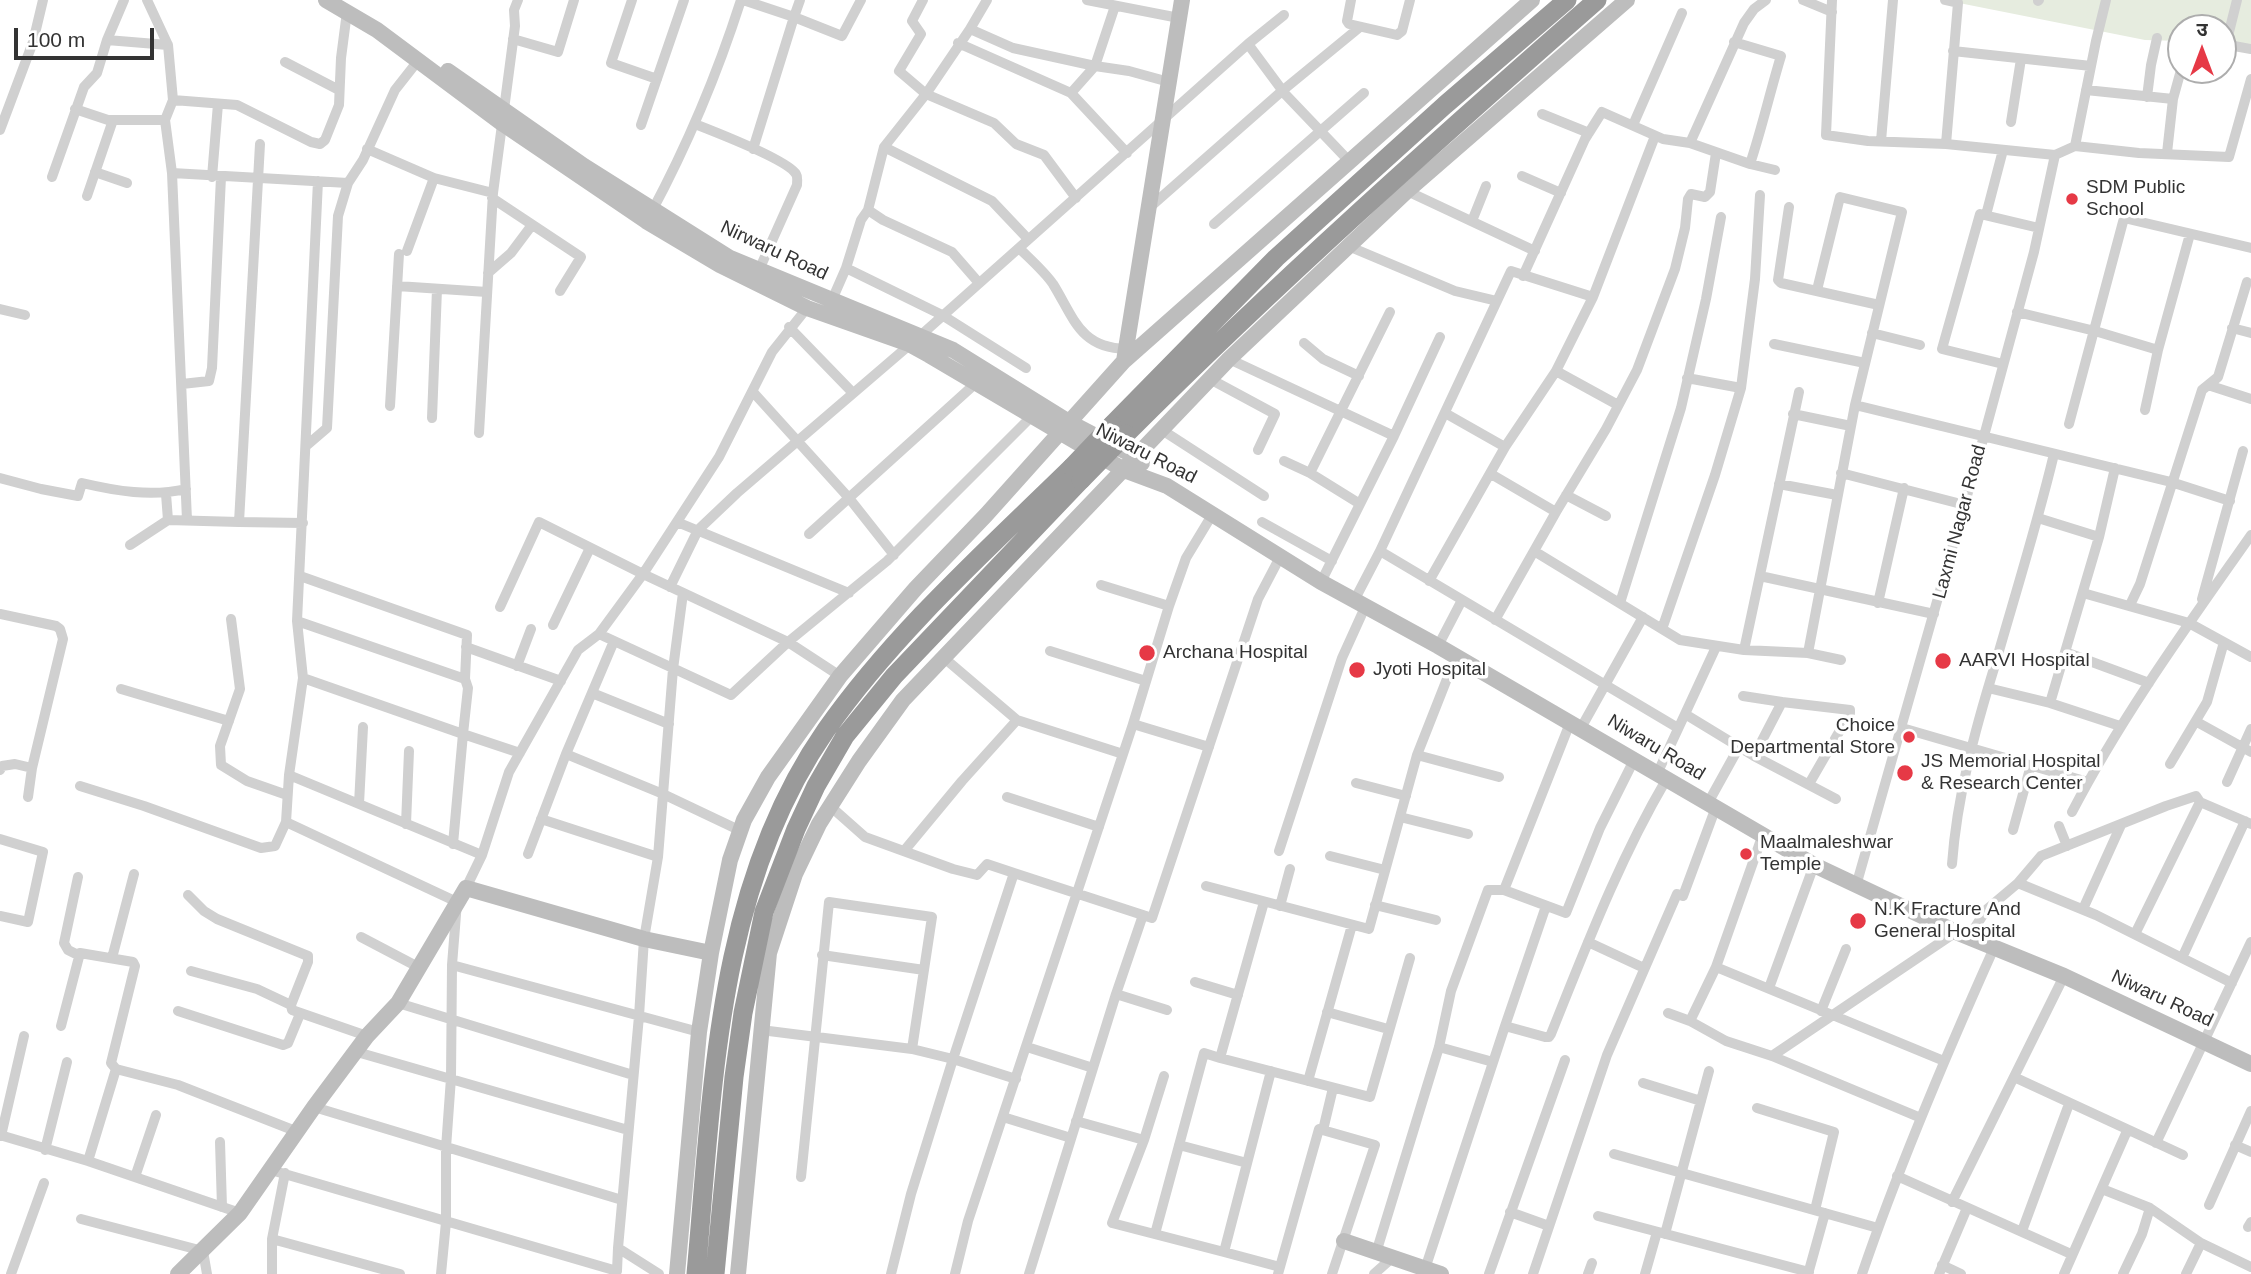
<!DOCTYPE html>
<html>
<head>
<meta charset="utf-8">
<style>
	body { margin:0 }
	#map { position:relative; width:2251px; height:1274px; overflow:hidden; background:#fff; font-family:Helvetica,"Noto Sans Devanagari",sans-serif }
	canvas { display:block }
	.north { position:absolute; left:2167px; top:14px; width:70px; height:70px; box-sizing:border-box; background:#fff; border:2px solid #adadad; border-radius:50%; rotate:0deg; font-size:19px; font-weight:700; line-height:28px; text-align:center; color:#333 }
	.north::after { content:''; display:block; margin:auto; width:24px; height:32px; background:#e63946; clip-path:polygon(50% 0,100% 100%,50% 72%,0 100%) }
	.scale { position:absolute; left:14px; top:28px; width:140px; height:32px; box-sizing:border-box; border:4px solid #333; border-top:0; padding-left:9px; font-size:21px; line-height:24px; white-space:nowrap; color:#333; -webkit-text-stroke:5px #fff; paint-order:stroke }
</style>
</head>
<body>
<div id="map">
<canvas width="2251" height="1274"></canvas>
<div class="north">उ</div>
<div class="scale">100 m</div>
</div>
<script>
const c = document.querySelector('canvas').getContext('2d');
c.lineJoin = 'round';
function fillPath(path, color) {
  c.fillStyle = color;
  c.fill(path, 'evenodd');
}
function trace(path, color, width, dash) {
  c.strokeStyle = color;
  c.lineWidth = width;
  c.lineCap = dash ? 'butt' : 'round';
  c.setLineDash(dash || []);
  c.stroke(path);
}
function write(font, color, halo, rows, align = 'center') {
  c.font = font + ' Helvetica,sans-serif';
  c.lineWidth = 7;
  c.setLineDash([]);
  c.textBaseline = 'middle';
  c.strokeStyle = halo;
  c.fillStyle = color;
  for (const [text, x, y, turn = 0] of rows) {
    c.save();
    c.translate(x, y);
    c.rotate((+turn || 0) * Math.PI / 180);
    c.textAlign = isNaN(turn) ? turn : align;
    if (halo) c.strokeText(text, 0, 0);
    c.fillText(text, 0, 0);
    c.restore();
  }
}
fillPath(new Path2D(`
	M1944,0h307v44l-28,-1v-15h-42v13l-36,-1z`), '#e6ecdf');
trace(new Path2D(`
	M147,0l21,45
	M632,0l-21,63 46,16
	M743,0l51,17 6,-17
	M1087,0l92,18
	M1351,0l-4,21 2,3 48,11 5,-4 8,-31
	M1803,0l29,12
	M1832,0l-6,135 42,6 78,3
	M1945,0l13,3 -12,141 109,11 20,-9 64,7 90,4 22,-78
	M2038,1l1,-1
	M970,29l17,-29
	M513,39l45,13 16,-52
	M107,40l61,5 5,55 -8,20 7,53
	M958,43l113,50 56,60
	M1248,44l36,-29
	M2223,44l28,5
	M2226,44l11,-44
	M1953,51l138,15
	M285,62l54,28
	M2086,90l87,9
	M1071,93l24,-27 34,5 40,11
	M2147,97l4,-32 6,-27
	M173,100l64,5 74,37 9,2 5,-4 14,-35 2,-47 6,-46
	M75,109l33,11h57
	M1542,114l47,19
	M2011,122l10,-63
	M695,124c18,7 93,36 101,50 2,3 1,7 1,11l-38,85
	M641,125l43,-125
	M1633,125l49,-112
	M0,130l33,-88 10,-42
	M1881,141l12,-141
	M1690,143l54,-120 10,-14 12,-9
	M260,144l-21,378 64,1
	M2075,146l21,-105 10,-41
	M884,147l108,54 36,38
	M367,149l67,29 59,15
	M753,149l41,-132 48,19 19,-36
	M2167,153l6,-54 8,-29
	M1750,164l25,6
	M95,172l32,11
	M1522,176l39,17
	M52,177l32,-90 13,-14 10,-33 17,-40
	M212,177l6,-73
	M1407,191l128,60
	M87,196l26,-76
	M492,198l89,59 -21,34
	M1076,198l-32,-43 -28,-11 -22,-21 -68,-29 44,-65 43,19 82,18 20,-60
	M1789,207l-11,73 3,3 98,22
	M1149,208l133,-117 78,-64
	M868,210l16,-63 42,-53 -27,-23 22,-37 -9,-13 11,-21
	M651,213c37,-69 66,-138 90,-213
	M1986,215l17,-65
	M1472,221l14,-35
	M1214,224l150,-131
	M1348,246l107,45 42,10
	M1019,248c11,11 25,23 34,36 21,34 27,64 73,65
	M407,251l27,-73
	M846,268l96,47 84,53
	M488,273l23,-20 21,-28
	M1523,276l62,-137 17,-27 61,27 27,4 60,21c12,-36 20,-72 31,-108l-47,-14
	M397,286l90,6
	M832,300l14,-32 15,-48 7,-10 15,10 69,32 27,31
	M0,309l25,6
	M2017,312l78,19 63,19 32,-116
	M789,327l64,66
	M2232,328l19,5
	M1872,333l48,12
	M1304,343l19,16 36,17
	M1774,344l91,19
	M1229,359l165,77
	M2003,364l-61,-15 38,-135 59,14
	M1556,371l62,34
	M1210,379l65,35 -17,36
	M182,384l27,-3 3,-13 9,-191
	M2208,385l43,14
	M1741,388l14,-109 5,-84
	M753,392l96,106 45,57
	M1855,405l316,77 59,19
	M390,406l9,-152
	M2145,410l13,-60
	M1445,413l60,34
	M1793,414l58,12
	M432,418l5,-129
	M2069,424l55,-206 127,30
	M1162,430l102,66
	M479,433l14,-240 22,-167 -1,-16 4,-10
	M306,446l21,-18 11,-212 10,-33
	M1284,461l26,12 50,31
	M1310,473l80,-161
	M1841,473l124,32
	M1491,474l65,38 50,-83 31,-59 38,-101 10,-41 3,-29 3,-5 14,3 5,-5 6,-39
	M0,478l41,11 37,7 4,-13c34,8 69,14 104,6
	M1779,484l58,11
	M166,494l2,26
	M1566,495l40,21
	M2038,518l61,19
	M187,520l-15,-347 176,10 15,-23 32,-70 22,-28
	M677,522l172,71
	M1262,522l70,39
	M809,534l167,-151
	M130,545l38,-25 71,2
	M1380,551l131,-280 82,26
	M1534,551l146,89 64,10 64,3 33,7
	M1760,576l174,38
	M1429,581l76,-134 51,-76 37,-74 62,-161
	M1321,582l73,-146 46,-99
	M1101,585l68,21
	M670,587l28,-57 39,-37 183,-157 328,-292 37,50 64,67
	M2083,593l106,30 62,34
	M1355,599l25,-48 298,177
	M2202,599l41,-148
	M1620,603l61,-195 25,-109 15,-82
	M1878,603l26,-115
	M2130,605l10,-21 62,-194 16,-13 29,-95
	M500,607l39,-85 104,52 76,-117 53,-105 35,-44
	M0,614l56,12 4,3 3,10 -31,129 -17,-4 -13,2 -2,4
	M231,619l9,70 -20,57 1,19 26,16 40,14
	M1495,620l61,-108
	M297,621l168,58 2,-44 -167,-59
	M553,625l37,-77
	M1662,629l53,-154 26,-87 -54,-10
	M599,634l132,61 57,-53 99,-81 145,-145
	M614,641l-48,113 97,40 78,37
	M1438,646l24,-46
	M466,647l95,34
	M1744,650l55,-258
	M1050,651l96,30
	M2065,652l84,31
	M1808,653l47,-248 47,-193 -62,-15 -23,93
	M943,657l74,63
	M517,666l14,-37
	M303,678l160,56 5,-46 -3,-9
	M1988,688l62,15 70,23
	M121,689l108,32
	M592,693l77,31
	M1743,696l39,6
	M2050,703l49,-166 16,-69
	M1685,714l31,-67
	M2197,722l54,30
	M1570,723l-66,167 62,23 34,-85 34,-68
	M1133,724l76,23
	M1581,728l62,-111
	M1902,728l186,54
	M1417,755l82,22
	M1754,756l28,-54 68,8v3l-41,71
	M2170,764l37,-62 17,-60
	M1657,774l28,-60 69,42 82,43
	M289,775l193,80
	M2227,782l24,-53
	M1356,783l50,13
	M80,786l64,20 117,42 14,-2 11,-24 3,-47 14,-97 -6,-57 21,-440
	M28,797l4,-29
	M1007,797l92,30
	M1708,803l31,-56
	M359,804l4,-77
	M830,806l35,31 88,32 24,6 10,-11 27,9
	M2072,812c51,-98 116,-187 179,-277
	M1400,817l68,17
	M541,819l117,38
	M286,822l171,80 -5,63 -1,113 -5,70v74l-5,52
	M406,824l3,-73
	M2059,826l8,20
	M2013,830l18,-65
	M0,839l43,13 -15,70 -28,-6
	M453,844l10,-110 57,19
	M904,851l58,-70 55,-61 106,34
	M1279,851l63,-193 24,-53
	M528,854l38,-100
	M1330,856l55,14
	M1952,864c5,-68 23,-134 43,-199 20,-70 42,-140 59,-211
	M78,877l-14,66 4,7 10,5
	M2018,883l23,-27 125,-50 30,-10 4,6 51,22
	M1206,886l163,43 48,-174 39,-99
	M1856,886l128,-450 50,-184 21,-97
	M466,888l16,-33 27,-83 69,-122 21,-16 44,-60 145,68 52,34
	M188,895l16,16 13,8 91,37v6l-17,43 1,5 75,26
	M1264,902l-44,156 150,39 40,-139
	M1375,905l61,15
	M1280,906l10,-37
	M2083,909l38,-84
	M2135,934l65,-132
	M361,937l59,31
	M1969,937l17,-27 32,-27 78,32 136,68
	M1588,942l56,26
	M822,955l102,15
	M112,958l22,-84
	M2182,958l63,-137
	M452,965l247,67
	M1716,967l47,-133
	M191,971l66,18 34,16
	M1195,982l43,13
	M1769,988l45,-123
	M1116,994l51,16
	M398,1003l235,72
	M178,1011l105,34 5,-2 12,-29
	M1821,1011l25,-62
	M1327,1012l61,17
	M1668,1013l22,8
	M61,1026l19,-73 53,9 2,4 -24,97 5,6 62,16 120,47
	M1505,1026l41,-120
	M761,1030l151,19 41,10 61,-186 138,45 106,-319 22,-42
	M1027,1047l66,21
	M1439,1047l54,15
	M357,1052l271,78
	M1772,1056l184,-124
	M2014,1077l169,78
	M1308,1081l44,-156
	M1643,1083l58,18
	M314,1107l308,93
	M1757,1108l77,24 -19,78
	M1003,1117l68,21
	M1921,1118l-149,-62 -46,-15 -36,-20 26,-54 228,94
	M1076,1121l68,19 -32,83 112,29 47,-181
	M1323,1130l10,-42
	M0,1135l88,26 152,52
	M1,1136l23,-100
	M1144,1140l20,-64
	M220,1142l2,65
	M2156,1143l95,-201
	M1179,1145l68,18
	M2235,1145l16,7
	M45,1150l22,-88
	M1614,1154l264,74
	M88,1161l28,-92
	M271,1170l346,101 1,-23 41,26
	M1897,1176l174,78
	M135,1177l21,-62
	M801,1177l28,-275 103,15 -20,132
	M2102,1189l48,19 51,35 50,24
	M1952,1202l112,-226
	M2209,1205l42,-94
	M1510,1212l39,14
	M1598,1216l211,56
	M81,1219l122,32 4,23
	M2248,1227l3,-5
	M2022,1231l47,-127
	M1155,1234l49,-181 16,5
	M1665,1234l44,-163
	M272,1239l128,35
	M618,1248l21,-232 5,-77 14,-82 15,-188 10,-76
	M1224,1252l56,15
	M1376,1253l63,-206 12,-56 37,-101h16
	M1942,1265l19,9
	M1425,1269l80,-243 40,11h4l2,-3c35,-87 68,-174 115,-254
	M11,1274l33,-91
	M272,1274v-35l13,-66
	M891,1274l20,-80 42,-135 63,20
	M955,1274l13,-53 165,-497 36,-118 17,-48 26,-43
	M1029,1274l87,-280 27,-79
	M1278,1274l41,-145 56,16 -43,129
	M1374,1274l18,-16
	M1489,1274l76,-214
	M1533,1274l74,-219 70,-161 6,2 33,-89
	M1588,1274l4,-11
	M1645,1274l12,-42
	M1808,1274l17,-61
	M1862,1274c38,-111 84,-219 132,-326
	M1939,1274l28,-66
	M2064,1274l63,-143
	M2123,1274l19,-40 8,-26
	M2186,1274l15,-31`), '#d0d0d0', 10);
trace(new Path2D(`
	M326,0l51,30 126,94 143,97 74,44 87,43 102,36 20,11 195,115 43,16 154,96 117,64 376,219 142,67 108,44 187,88
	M448,71l136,95 146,92 223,92 116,72 67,35 6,6
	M1124,361l58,-361
	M1344,1241l97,33
	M178,1274l62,-61 74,-106 53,-71 31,-33 68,-115 178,51 67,14
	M677,1274l22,-242 12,-79 19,-93 14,-40 24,-43 72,-101 76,-88 70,-73 138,-154 408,-361
	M738,1274l31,-321 26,-79 24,-50 40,-63 44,-61 326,-341 178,-168 220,-191`), '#bdbdbd', 16);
trace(new Path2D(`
	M1112,425l164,-167 169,-153 122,-105
	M1126,434c151,-151 310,-293 471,-434
	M696,1274c17,-185 20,-386 130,-544 69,-98 161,-180 246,-263
	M715,1274l19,-197 9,-64 21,-101 32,-83 20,-43 29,-50 49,-60 187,-196`), '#9a9a9a', 19);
trace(new Path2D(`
	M1072,467l40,-42
	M1081,480l45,-46`), '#9a9a9a', 19);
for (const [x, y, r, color] of [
	[2072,199,7,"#e63946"],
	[1147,653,9,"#e63946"],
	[1943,661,9,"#e63946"],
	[1357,670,9,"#e63946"],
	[1909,737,7,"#e63946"],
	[1905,773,9,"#e63946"],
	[1746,854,7,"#e63946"],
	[1858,921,9,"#e63946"]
]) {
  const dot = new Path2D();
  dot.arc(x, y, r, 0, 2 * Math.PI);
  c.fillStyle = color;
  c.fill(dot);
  trace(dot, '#fff', 2.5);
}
write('19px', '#333', '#fff', [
	["SDM Public",2086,188],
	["School",2086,210],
	["Archana Hospital",1163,653],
	["AARVI Hospital",1959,661],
	["Jyoti Hospital",1373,670],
	["Choice",1895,726,"right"],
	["Departmental Store",1895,748,"right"],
	["JS Memorial Hospital",1921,762],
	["& Research Center",1921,784],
	["Maalmaleshwar",1760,843],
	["Temple",1760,865],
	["N.K Fracture And",1874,910],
	["General Hospital",1874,932]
], 'left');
write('19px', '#333', '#fff', [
	["Nirwaru Road",774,251,25],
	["Niwaru Road",1146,454,27],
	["Laxmi Nagar Road",1960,522,-75],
	["Niwaru Road",1656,748,31],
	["Niwaru Road",2162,999,25]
]);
</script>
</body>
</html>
